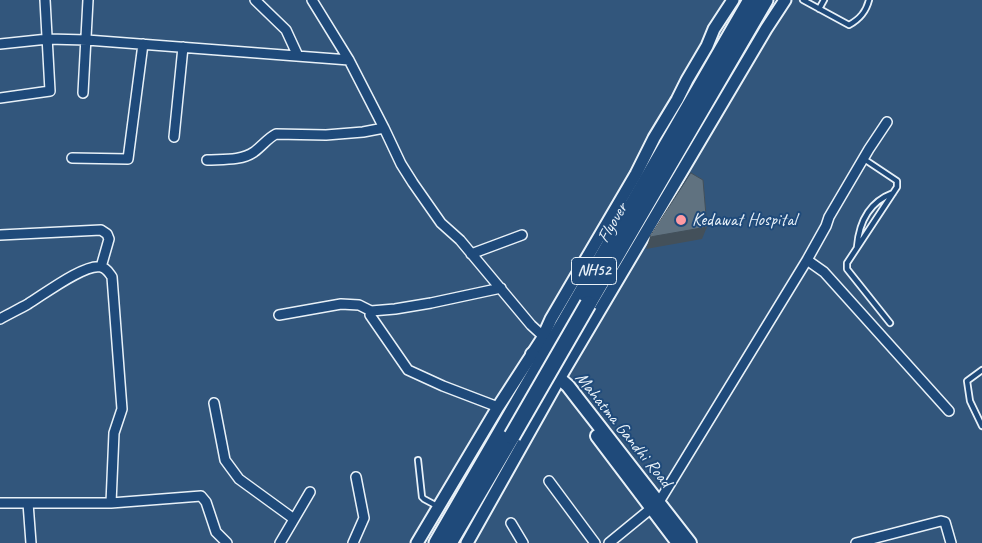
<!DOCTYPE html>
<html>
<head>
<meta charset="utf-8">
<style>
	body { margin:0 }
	canvas { display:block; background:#32567c }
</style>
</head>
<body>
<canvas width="982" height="543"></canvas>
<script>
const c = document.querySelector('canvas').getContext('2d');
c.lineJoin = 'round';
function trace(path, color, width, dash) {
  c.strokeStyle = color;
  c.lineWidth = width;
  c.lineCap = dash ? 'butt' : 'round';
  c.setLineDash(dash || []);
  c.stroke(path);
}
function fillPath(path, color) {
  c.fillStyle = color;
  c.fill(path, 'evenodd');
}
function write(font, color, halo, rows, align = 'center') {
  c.font = font + ' Caveat,sans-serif';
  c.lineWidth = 4;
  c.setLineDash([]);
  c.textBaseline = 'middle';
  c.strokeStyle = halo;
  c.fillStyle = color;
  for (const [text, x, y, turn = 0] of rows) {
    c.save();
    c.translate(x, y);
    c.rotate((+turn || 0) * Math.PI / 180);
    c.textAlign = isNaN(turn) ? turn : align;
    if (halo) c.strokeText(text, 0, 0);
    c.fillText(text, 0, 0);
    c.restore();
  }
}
const service = new Path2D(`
	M803,0l46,25c11,-6 17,-13 20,-25
	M819,9l5,-9
	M864,159l33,22v6l-50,76v6l43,54
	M857,247c2,-24 12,-45 36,-54
	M982,370l-15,11 3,20 12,25
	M418,460l4,37 2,2 13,7`);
const minor = new Path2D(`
	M255,0l31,30 12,26
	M312,0l37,60 35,68 17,36 12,19 28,40 19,17 71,85 12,11
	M0,44l48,-5 39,1 262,20
	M83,93l5,-93
	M0,98l50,-7 -5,-91
	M174,137l9,-90
	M72,158l56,1 15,-115
	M207,160c15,-1 34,1 47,-8 8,-6 14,-14 22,-18l50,1 37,-3 21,-4
	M0,235l101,-5 6,4 2,5 -8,28
	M471,254l51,-19
	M807,260l17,12 125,139
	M279,315l62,-11 18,1 12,6
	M0,319c9,-5 19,-10 28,-15 15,-9 57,-41 73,-37 6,1 8,6 11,10l10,132 -8,24 -3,70
	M214,403l11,57 14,19 55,40
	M498,407l-55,-21 -35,-16 -38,-55 1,-4 24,-2 36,-6 70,-15
	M549,481l46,62
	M0,503h111l90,-7 5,6 10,30 11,11
	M28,503l3,40
	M511,523l12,20
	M280,543l30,-51
	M353,543l11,-25 -8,-41
	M609,543l50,-41 148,-242 19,-34 3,-9 40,-68 18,-27
	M856,543l85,-22 4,1 6,21`);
const tertiary = new Path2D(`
	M417,543l81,-136 44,-68 9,-20 85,-145 18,-36 23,-38 10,-20 20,-34 7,-17 19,-29
	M467,543l92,-164 207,-350 19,-29`);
const secondary = new Path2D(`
	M532,354l36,32 10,13 112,144
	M597,436l81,107`);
const trunk = new Path2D(`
	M588,304l177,-304
	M437,543l314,-543
	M449,543l63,-107`);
trace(service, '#e8f1f8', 8);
trace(minor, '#e8f1f8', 12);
trace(tertiary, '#e8f1f8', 15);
trace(secondary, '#e8f1f8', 16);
trace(trunk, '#e8f1f8', 19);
trace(service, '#1f4a7a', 4.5);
trace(minor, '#1f4a7a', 9);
trace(tertiary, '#1f4a7a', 11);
trace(secondary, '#1f4a7a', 12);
trace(trunk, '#1f4a7a', 15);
const trunkBridge = new Path2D(`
	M512,436l76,-132`);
trace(trunkBridge, '#e8f1f8', 19, []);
trace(trunkBridge, '#1f4a7a', 15);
fillPath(new Path2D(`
	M707,227l-5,12 -56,10 4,-12z`), '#43505a');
const building = new Path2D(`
	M691,173l12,7 4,47 -57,10z`);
fillPath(building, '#607280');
trace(building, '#43505a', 1);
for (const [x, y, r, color] of [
	[681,220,6,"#ff9aa2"]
]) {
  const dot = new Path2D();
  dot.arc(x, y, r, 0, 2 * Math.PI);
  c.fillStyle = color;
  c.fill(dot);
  trace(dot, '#1f4a7a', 2);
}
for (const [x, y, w] of [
	[594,271,45]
]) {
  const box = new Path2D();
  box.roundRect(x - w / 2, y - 13.5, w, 27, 4);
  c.fillStyle = '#1f4a7a';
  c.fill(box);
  trace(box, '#e8f1f8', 1);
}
write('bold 16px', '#e8f1f8', null, [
	["NH52",594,271]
]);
write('18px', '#e8f1f8', '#1f4a7a', [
	["Kedawat Hospital",692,220]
], 'left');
write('18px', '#e8f1f8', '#1f4a7a', [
	["Flyover",613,223,-60],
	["Mahatma Gandhi Road",623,430,51]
]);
</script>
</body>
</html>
